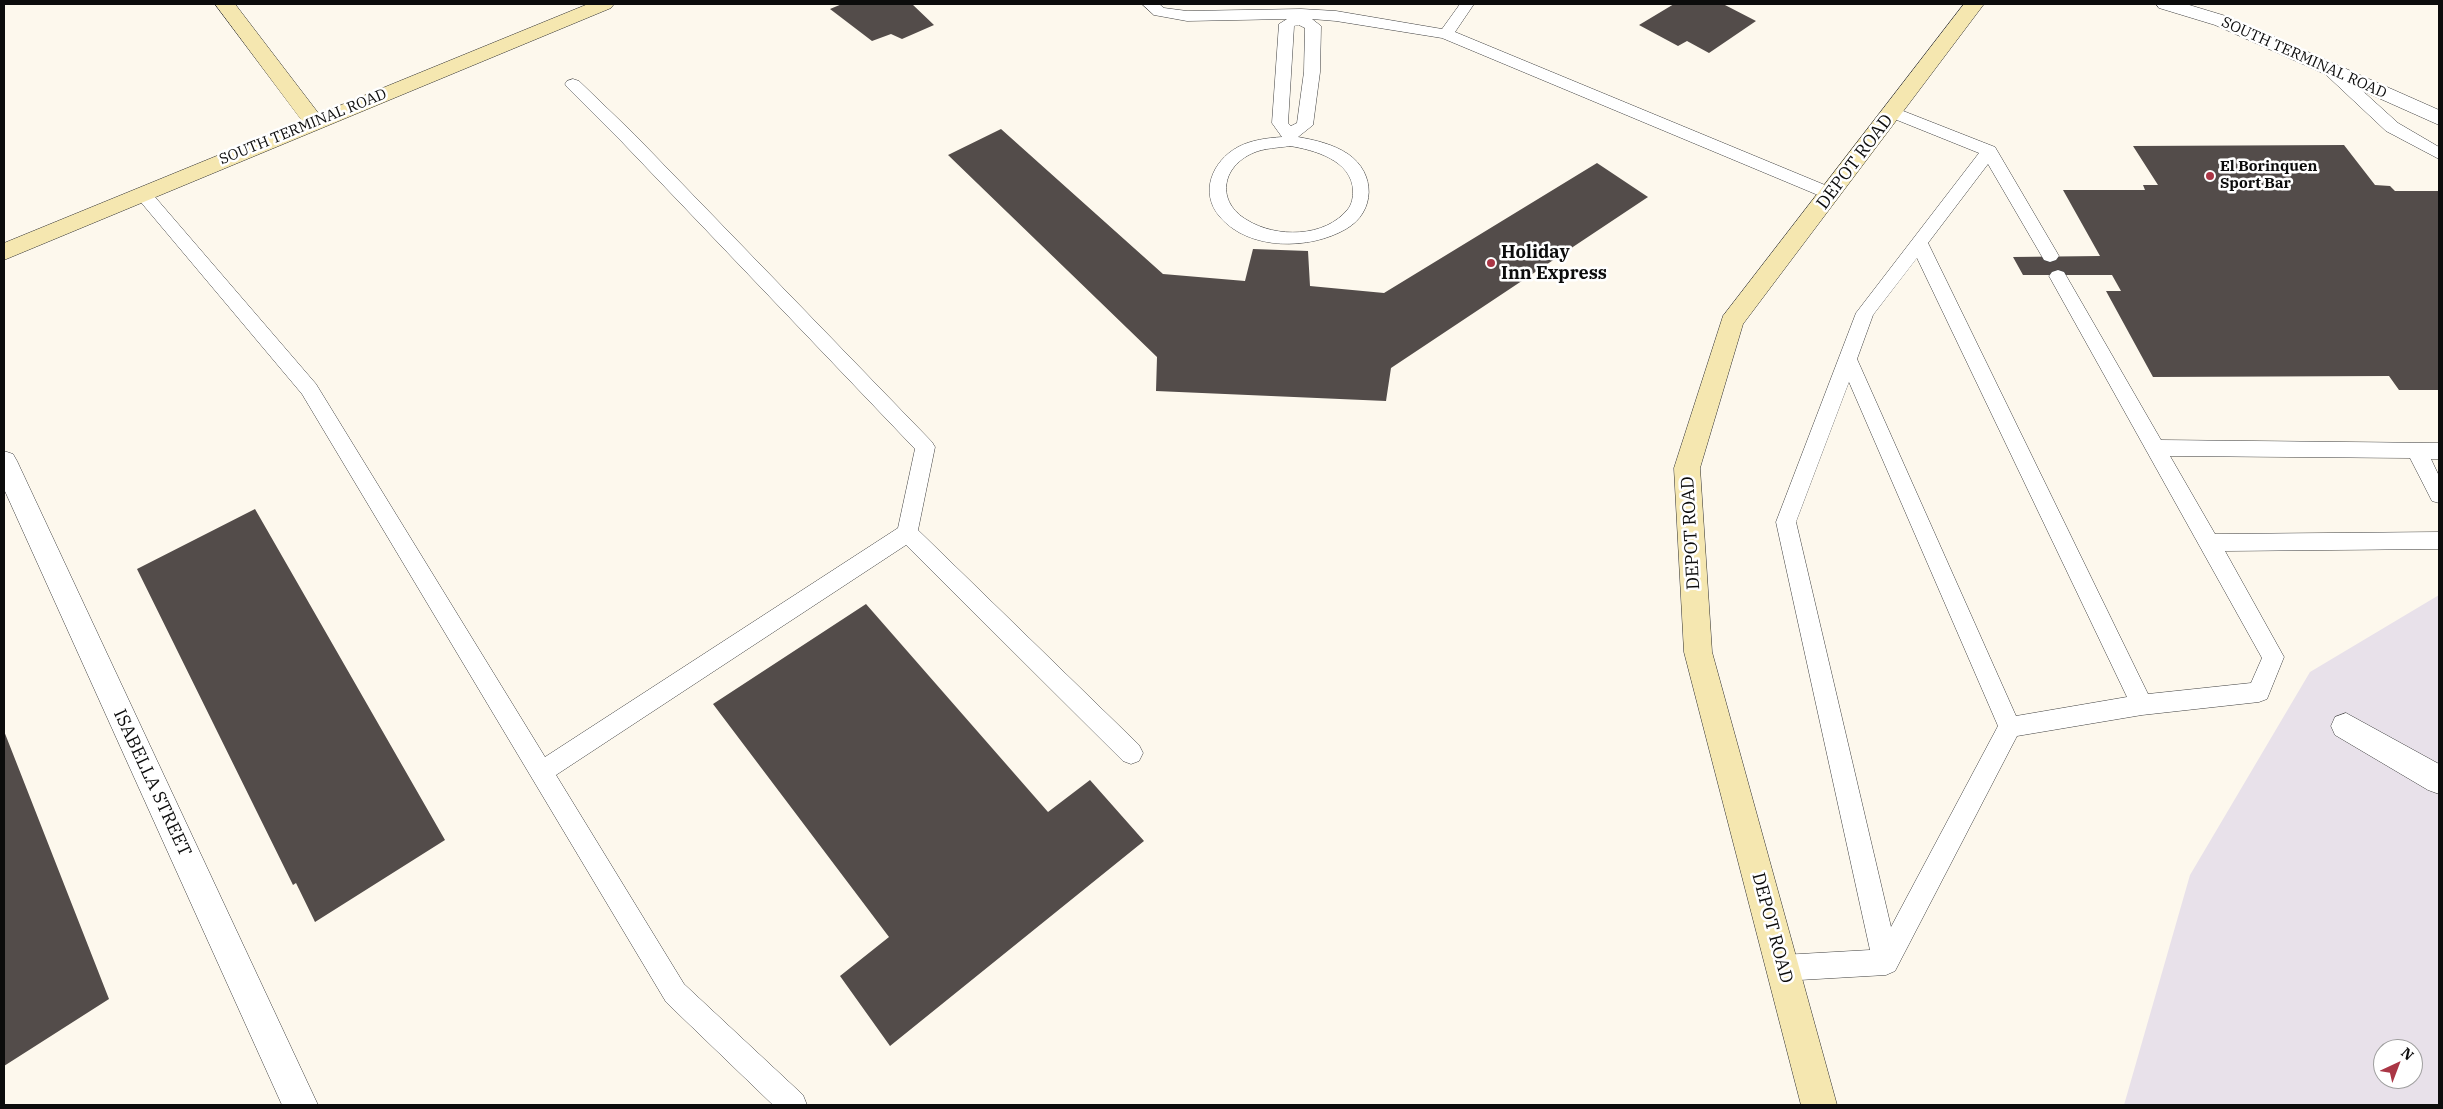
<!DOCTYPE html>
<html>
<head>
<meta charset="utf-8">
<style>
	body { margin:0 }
	#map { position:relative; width:2443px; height:1109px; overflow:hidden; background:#fdf8ed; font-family:"IBM Plex Serif",serif }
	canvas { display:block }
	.frame { position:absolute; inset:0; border:5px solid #0c0c0c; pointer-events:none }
	.north { position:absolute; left:2373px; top:1039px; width:50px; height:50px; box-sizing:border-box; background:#fff; border:1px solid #9e9e9e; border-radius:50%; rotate:43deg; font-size:14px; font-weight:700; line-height:20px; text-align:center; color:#0c0c0c }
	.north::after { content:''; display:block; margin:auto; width:18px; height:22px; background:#aa3645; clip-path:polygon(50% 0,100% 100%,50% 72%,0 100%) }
</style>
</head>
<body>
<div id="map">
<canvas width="2443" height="1109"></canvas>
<div class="frame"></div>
<div class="north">N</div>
</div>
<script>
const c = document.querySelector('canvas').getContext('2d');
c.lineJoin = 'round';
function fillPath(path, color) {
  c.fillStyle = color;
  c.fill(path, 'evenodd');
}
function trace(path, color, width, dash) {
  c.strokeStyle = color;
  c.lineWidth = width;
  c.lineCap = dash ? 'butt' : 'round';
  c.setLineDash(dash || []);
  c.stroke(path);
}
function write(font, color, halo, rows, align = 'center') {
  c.font = font + ' "IBM Plex Serif",serif';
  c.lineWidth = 5;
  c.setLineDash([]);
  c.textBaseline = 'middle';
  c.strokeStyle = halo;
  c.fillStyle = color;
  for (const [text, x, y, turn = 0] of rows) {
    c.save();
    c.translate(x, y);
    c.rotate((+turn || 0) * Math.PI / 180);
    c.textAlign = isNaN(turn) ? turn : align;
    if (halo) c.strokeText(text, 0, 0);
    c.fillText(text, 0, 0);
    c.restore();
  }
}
fillPath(new Path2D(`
	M2439,595v510h-315l66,-230 120,-203zM2383,1049h30v30h-30z`), '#e8e1ea');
fillPath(new Path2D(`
	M842,4h70l22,21 -32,14 -11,-5 -19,7 -42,-32z
	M1674,4h49l33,17 -47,32 -22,-12 -9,5 -39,-21z
	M1001,129l162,145 82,7 8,-32 55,2 2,35 74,7 213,-130 51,34 -257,171 -5,33 -230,-10 1,-34 -209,-202z
	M2344,145l31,40 15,1 5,5h44v199h-40l-10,-14 -236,1 -47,-86h15l-9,-16h-89l-10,-18 87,-1 -37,-66h82l-2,-5h15l-25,-39z
	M255,509l190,331 -130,82 -19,-39 -3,2 -156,-316z
	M866,604l182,208 42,-32 54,61 -254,205 -50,-70 49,-39 -176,-233z
	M4,731l105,268 -105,67z`), '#534c4a');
const lane = new Path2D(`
	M1142,4h17l5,4 23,3 114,-2 35,2 106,18 18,-25h14l-19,28 382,158 3,4 -3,4h-12l-383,-160 -106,-17 -24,-2 9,7 -1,46 -7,53 -15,12c17,3 35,7 50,17 28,19 28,58 -2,75 -36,21 -97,22 -126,-12 -21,-24 -8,-56 18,-70 13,-7 29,-9 44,-10l-10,-14 7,-99 8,-5 -100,2 -33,-6zM1299,25l6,3 -1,44 -7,51 -6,3 -3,-3 6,-97zM1290,146c24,4 62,14 63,45 0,6 -1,13 -5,18 -23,29 -72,29 -101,11 -31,-18 -26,-53 6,-67 11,-5 25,-5 37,-7z
	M2328,63l6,2 64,58 41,24v12l-53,-28 -64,-60 -2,-3z
	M573,79l6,2 55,53 298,308 3,5 -17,83 221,215 4,8 -4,8 -8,3 -8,-3 -217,-216 -350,230 128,209 119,111 4,10h-34l-107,-103 -364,-608 -168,-200 3,-4h12l167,194 229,373 353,-229 17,-79 -293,-307 -55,-55 -2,-3 2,-3z
	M1893,107l102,40 64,109 -3,4 -6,2 -6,-2 -56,-96 -60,79 220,451 103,-11 11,-25 -213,-382 3,-4 6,-2 6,2 97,168 278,3v16h-8l8,17v27l-7,-2 -22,-43 -240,-2 45,78 224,-2v17l-214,2 59,106 -17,42 -8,3 -117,13 -125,21 -122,235 -9,4 -104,6 -9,-4 -4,-9 4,-9 9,-4 88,-5 -94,-428 80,-209 123,-160 -92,-37 -2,-4 2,-4zM1917,258l210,439 -111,19 -159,-357 16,-44zM1849,382l149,344 -107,201 -95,-405z`);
const street = new Path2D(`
	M2156,4h30l43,13 210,93v15l-224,-100 -56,-17z
	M4,451l9,3 4,7 301,644h-36l-278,-616z
	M2346,713l93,51v30l-11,-4 -93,-55 -4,-9 4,-9z`);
const secondary = new Path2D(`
	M215,4h20l84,110 269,-110h26l-3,4 -607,252v-17l298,-122z
	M1964,4h20l-241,320 -43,144 12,184 125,453h-36l-117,-453 -10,-184 49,-152z`);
trace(lane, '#3f3f3f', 1);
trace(street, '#3f3f3f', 1);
trace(secondary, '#2e2e2e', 1);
fillPath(lane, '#fff');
fillPath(street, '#fff');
fillPath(secondary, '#f5e7b0');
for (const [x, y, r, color] of [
	[2210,176,5,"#aa3645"],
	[1491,263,5,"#aa3645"]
]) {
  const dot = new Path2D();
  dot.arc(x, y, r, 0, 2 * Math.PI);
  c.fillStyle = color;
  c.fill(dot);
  trace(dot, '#fff', 2);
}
write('15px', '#0c0c0c', '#fff', [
	["SOUTH TERMINAL ROAD",2304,58,24],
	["SOUTH TERMINAL ROAD",303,127,-22]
]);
write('bold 15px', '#0c0c0c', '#fff', [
	["El Borinquen",2220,167],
	["Sport Bar",2220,184]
], 'left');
write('18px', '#0c0c0c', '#fff', [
	["DEPOT ROAD",1855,162,-53],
	["DEPOT ROAD",1691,533,-93],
	["ISABELLA STREET",152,783,65],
	["DEPOT ROAD",1772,928,75]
]);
write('bold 18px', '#0c0c0c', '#fff', [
	["Holiday",1501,253],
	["Inn Express",1501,274]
], 'left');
</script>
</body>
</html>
